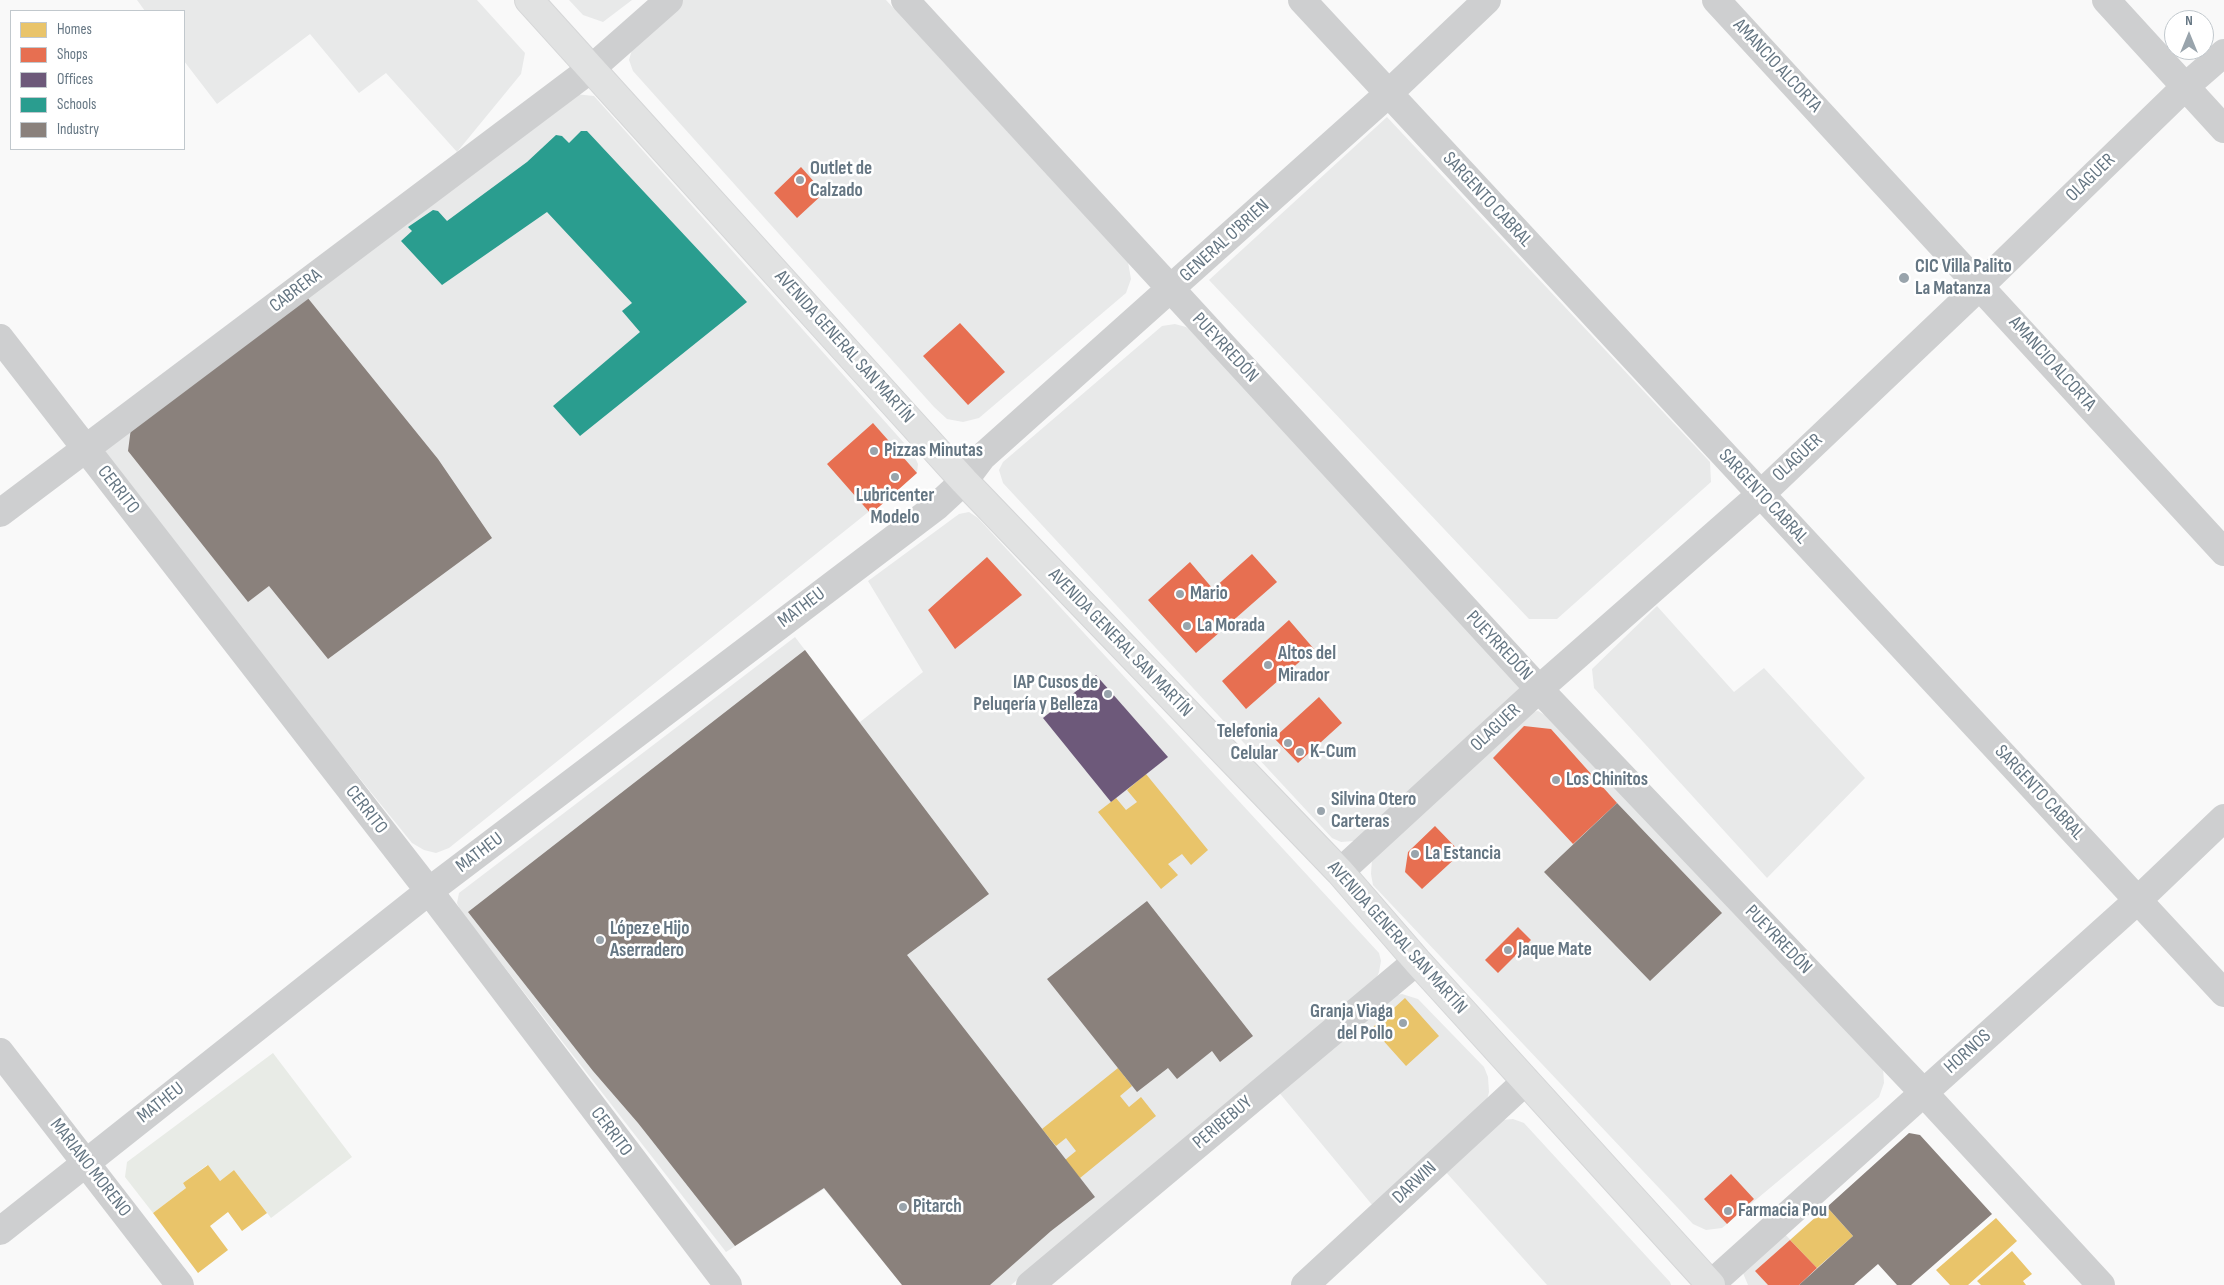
<!DOCTYPE html>
<html>
<head>
<meta charset="utf-8">
<style>
	body { margin:0 }
	#map { position:relative; width:2224px; height:1285px; overflow:hidden; background:#f9f9f9; font-family:"Sofia Sans Condensed",sans-serif }
	canvas { display:block }
	.legend { position:absolute; left:10px; top:10px; width:175px; height:140px; box-sizing:border-box; background:#fff; border:1px solid #c1c8cd; margin:0; padding:6px 9px; list-style:none; font-size:15px; color:#657683 }
	.legend li { display:flex; align-items:center; gap:10px; height:25px }
	.legend b { width:25px; border:1px solid #c1c8cd }
	.north { position:absolute; left:2164px; top:10px; width:50px; height:50px; box-sizing:border-box; background:#fff; border:1px solid #c1c8cd; border-radius:50%; rotate:0deg; font-size:14px; font-weight:700; line-height:20px; text-align:center; color:#657683 }
	.north::after { content:''; display:block; margin:auto; width:18px; height:22px; background:#99a4ac; clip-path:polygon(50% 0,100% 100%,50% 72%,0 100%) }
</style>
</head>
<body>
<div id="map">
<canvas width="2224" height="1285"></canvas>
<ul class="legend">
<li><b style="height:14px;background:#e9c46a"></b>Homes</li>
<li><b style="height:14px;background:#e76f51"></b>Shops</li>
<li><b style="height:14px;background:#6d597a"></b>Offices</li>
<li><b style="height:14px;background:#2a9d8f"></b>Schools</li>
<li><b style="height:14px;background:#8a817c"></b>Industry</li>
</ul>
<div class="north">N</div>
</div>
<script>
const c = document.querySelector('canvas').getContext('2d');
c.lineJoin = 'round';
function fillPath(path, color) {
  c.fillStyle = color;
  c.fill(path, 'evenodd');
}
function trace(path, color, width, dash) {
  c.strokeStyle = color;
  c.lineWidth = width;
  c.lineCap = dash ? 'butt' : 'round';
  c.setLineDash(dash || []);
  c.stroke(path);
}
function write(font, color, halo, rows, align = 'center') {
  c.font = font + ' "Sofia Sans Condensed",sans-serif';
  c.lineWidth = 5;
  c.setLineDash([]);
  c.textBaseline = 'middle';
  c.strokeStyle = halo;
  c.fillStyle = color;
  for (const [text, x, y, turn = 0] of rows) {
    c.save();
    c.translate(x, y);
    c.rotate((+turn || 0) * Math.PI / 180);
    c.textAlign = isNaN(turn) ? turn : align;
    if (halo) c.strokeText(text, 0, 0);
    c.fillText(text, 0, 0);
    c.restore();
  }
}
fillPath(new Path2D(`
	M137,0h340l48,53 -4,21 -64,78 -71,-79 -27,20 -49,-59 -93,70 -33,-43v-50h-39z
	M569,0h63l-29,22 -20,-7z
	M681,0h205l242,262 3,17 -5,14 -147,125 -16,4 -16,-3 -13,-12 -301,-336 -4,-11 5,-17z
	M575,94l19,2 319,357 5,11 -1,9 -468,375 -13,5 -12,-3 -12,-7 -309,-382v-21z
	M1387,117l323,345 1,20 -154,137h-28l-320,-339z
	M1175,324l11,3 12,8 322,351 -2,10 -164,145 -13,1 -9,-4 -329,-355 -4,-13 4,-8 159,-136z
	M969,512l9,6 401,435 2,8 -2,11 -4,10 -364,303h-109l-78,-96 -98,63 -266,-342 -3,-7 2,-10 336,-256 65,85 63,-50 -55,-91 91,-67z
	M1657,606l77,86 30,-24 101,110 -98,100 -173,-190 -2,-19z
	M1538,711l10,6 335,350 1,16 -5,14 -157,131 -16,2 -13,-6 -320,-339 -2,-11 1,-15 154,-146z
	M1402,994l16,5 66,68 4,10 1,15 -4,16 -112,98 -96,-116 110,-93z
	M1513,1119l11,4 146,159 1,3h-124l-102,-114 57,-51z
	M1782,1231l35,37 -18,17h-51l-5,-12z`), '#e8e9e9');
fillPath(new Path2D(`
	M273,1053l79,104 -81,61 -37,-48 -14,11 -13,-16 -24,18 3,5 -33,25 -28,-36 2,-15z`), '#e8ebe6');
fillPath(new Path2D(`
	M1146,774l62,76 -17,15 -9,-11 -14,10 10,11 -17,14 -63,-77 18,-14 10,12 11,-8 -10,-12z
	M1405,998l34,38 -33,30 -34,-38z
	M1118,1068l14,18 -12,10 9,11 12,-10 15,19 -76,62 -15,-18 11,-9 -10,-13 -10,8 -14,-17z
	M208,1165l12,16 14,-11 33,43 -25,18 -14,-19 -18,14 18,24 -30,23 -45,-60 33,-25 -3,-5z
	M1827,1207l26,29 -36,32 -27,-28z
	M1996,1218l21,23 -49,44h-18l-14,-15z
	M2012,1251l20,23 -9,7 3,4h-45l-4,-4z`), '#e9c46a');
fillPath(new Path2D(`
	M801,167l23,26 -27,25 -23,-25z
	M960,323l45,49 -37,33 -45,-49z
	M873,423l44,50 -46,41 -44,-50z
	M1252,554l25,28 -81,71 -48,-53 42,-38 23,27z
	M987,557l35,38 -67,54 -27,-39z
	M1289,620l25,29 -68,60 -24,-28z
	M1319,697l23,26 -44,40 -24,-25z
	M1524,726l27,3 66,74 -44,41 -80,-86z
	M1435,826l26,27 -39,36 -17,-17 3,-20z
	M1518,927l13,13 -33,33 -13,-13z
	M1731,1174l23,25 -27,25 -23,-25z
	M1790,1240l27,28 -18,17h-31l-13,-14z`), '#e76f51');
fillPath(new Path2D(`
	M1096,675l72,82 -57,45 -68,-84z`), '#6d597a');
fillPath(new Path2D(`
	M581,131h6l160,171 -167,134 -27,-30 87,-74 -18,-21 10,-8 -85,-91 -105,73 -41,-44 11,-10 -4,-4 25,-17 5,1 9,10 80,-59 29,-27 6,1 7,7z`), '#2a9d8f');
fillPath(new Path2D(`
	M307,297l131,162 54,79 -164,121 -59,-73 -21,16 -120,-151 3,-23z
	M805,650l184,244 -82,61 188,242 -44,34 -61,54h-88l-78,-97 -89,58 -97,-123 -45,-52 -125,-159z
	M1617,803l105,110 -72,68 -106,-109z
	M1147,901l106,135 -33,26 -8,-11 -35,28 -9,-11 -31,24 -90,-113z
	M1909,1133l11,2 72,79 -81,71h-14l-19,-21 -24,21h-55l54,-49 -26,-29z`), '#8a817c');
const secondary = new Path2D(`
	M529,0l435,481 376,391 77,89 294,324`);
trace(secondary, '#d5d6d7', 30);
trace(new Path2D(`
	M905,0l634,689 384,403 178,193
	M1302,0l922,993
	M1716,0l508,552
	M2106,0l118,129
	M0,338l429,553 299,394
	M0,513l592,-445 77,-68
	M1340,872l199,-183 222,-195 219,-208 205,-199 39,-34
	M0,1052l180,233
	M0,1231l429,-340 508,-385 27,-25 18,-24 406,-363 99,-94
	M1711,1284l427,-384 86,-82
	M1030,1285l387,-324
	M1305,1285l221,-204`), '#cecfd0', 28);
trace(secondary, '#e1e2e2', 28);
for (const [x, y, r, color] of [
	[800,180,5,"#99a4ac"],
	[1904,278,6,"#99a4ac"],
	[874,451,5,"#99a4ac"],
	[895,477,5,"#99a4ac"],
	[1180,594,5,"#99a4ac"],
	[1187,626,5,"#99a4ac"],
	[1268,665,5,"#99a4ac"],
	[1108,694,5,"#99a4ac"],
	[1288,743,5,"#99a4ac"],
	[1300,752,5,"#99a4ac"],
	[1556,780,5,"#99a4ac"],
	[1321,811,5,"#99a4ac"],
	[1415,854,5,"#99a4ac"],
	[600,940,5,"#99a4ac"],
	[1508,950,5,"#99a4ac"],
	[1403,1023,5,"#99a4ac"],
	[903,1207,5,"#99a4ac"],
	[1728,1211,5,"#99a4ac"]
]) {
  const dot = new Path2D();
  dot.arc(x, y, r, 0, 2 * Math.PI);
  c.fillStyle = color;
  c.fill(dot);
  trace(dot, '#fff', 2);
}
write('19px', '#657683', '#fff', [
	["AMANCIO ALCORTA",1777,66,47],
	["OLAGUER",2091,178,-44],
	["SARGENTO CABRAL",1487,200,47],
	["GENERAL O'BRIEN",1225,241,-42],
	["CABRERA",296,291,-37],
	["AVENIDA GENERAL SAN MARTÍN",844,347,48],
	["PUEYRREDÓN",1225,348,47],
	["AMANCIO ALCORTA",2052,364,48],
	["OLAGUER",1798,458,-43],
	["CERRITO",118,490,52],
	["SARGENTO CABRAL",1763,497,47],
	["MATHEU",802,608,-37],
	["AVENIDA GENERAL SAN MARTÍN",1120,643,46],
	["PUEYRREDÓN",1499,646,47],
	["OLAGUER",1496,728,-43],
	["SARGENTO CABRAL",2039,793,47],
	["CERRITO",366,810,52],
	["MATHEU",480,853,-37],
	["AVENIDA GENERAL SAN MARTÍN",1397,938,48],
	["PUEYRREDÓN",1778,940,46],
	["HORNOS",1968,1052,-42],
	["MATHEU",161,1103,-38],
	["PERIBEBUY",1223,1123,-40],
	["CERRITO",611,1132,53],
	["MARIANO MORENO",90,1168,52],
	["DARWIN",1415,1183,-43]
]);
write('bold 19px', '#657683', '#fff', [
	["Outlet de",810,169],
	["Calzado",810,191],
	["CIC Villa Palito",1915,267],
	["La Matanza",1915,289],
	["Pizzas Minutas",884,451],
	["Lubricenter",895,496,"center"],
	["Modelo",895,518,"center"],
	["Mario",1190,594],
	["La Morada",1197,626],
	["Altos del",1278,654],
	["Mirador",1278,676],
	["IAP Cusos de",1098,683,"right"],
	["Peluqería y Belleza",1098,705,"right"],
	["Telefonia",1278,732,"right"],
	["Celular",1278,754,"right"],
	["K-Cum",1310,752],
	["Los Chinitos",1566,780],
	["Silvina Otero",1331,800],
	["Carteras",1331,822],
	["La Estancia",1425,854],
	["López e Hijo",610,929],
	["Aserradero",610,951],
	["Jaque Mate",1518,950],
	["Granja Viaga",1393,1012,"right"],
	["del Pollo",1393,1034,"right"],
	["Pitarch",913,1207],
	["Farmacia Pou",1738,1211]
], 'left');
</script>
</body>
</html>
